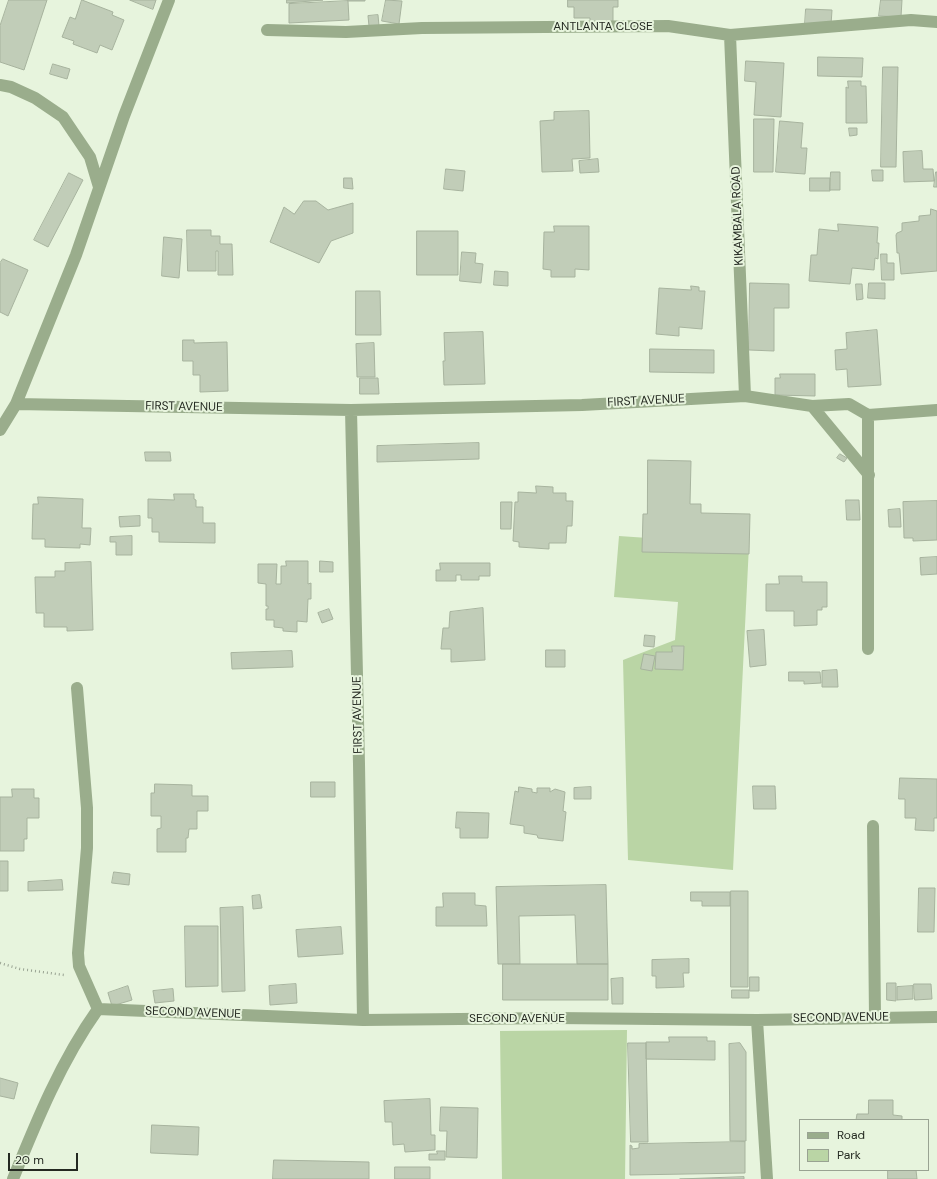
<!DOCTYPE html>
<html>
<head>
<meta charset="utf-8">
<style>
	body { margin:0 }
	#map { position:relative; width:937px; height:1179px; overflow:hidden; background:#e7f4dd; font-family:"DM Sans",sans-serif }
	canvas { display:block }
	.legend { position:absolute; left:799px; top:1119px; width:130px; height:52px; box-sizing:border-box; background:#e7f4dd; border:1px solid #99a392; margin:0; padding:5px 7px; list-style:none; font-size:12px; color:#242921 }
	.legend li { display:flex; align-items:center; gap:8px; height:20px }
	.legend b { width:20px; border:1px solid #99a392 }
	.scale { position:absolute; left:8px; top:1153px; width:70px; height:18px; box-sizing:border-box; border:2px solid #242921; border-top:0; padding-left:5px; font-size:12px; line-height:14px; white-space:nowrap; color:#242921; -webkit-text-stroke:3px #e7f4dd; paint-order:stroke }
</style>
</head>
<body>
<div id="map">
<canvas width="937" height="1179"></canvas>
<ul class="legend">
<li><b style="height:5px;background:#9aad8c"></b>Road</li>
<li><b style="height:11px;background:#bad5a5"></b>Park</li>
</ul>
<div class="scale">20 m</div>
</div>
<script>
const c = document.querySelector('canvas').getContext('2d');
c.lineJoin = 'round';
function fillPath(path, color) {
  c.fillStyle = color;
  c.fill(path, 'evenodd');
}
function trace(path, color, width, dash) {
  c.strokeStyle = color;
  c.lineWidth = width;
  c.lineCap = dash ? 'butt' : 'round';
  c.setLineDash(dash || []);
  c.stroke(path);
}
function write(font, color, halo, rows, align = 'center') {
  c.font = font + ' "DM Sans",sans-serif';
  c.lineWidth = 4;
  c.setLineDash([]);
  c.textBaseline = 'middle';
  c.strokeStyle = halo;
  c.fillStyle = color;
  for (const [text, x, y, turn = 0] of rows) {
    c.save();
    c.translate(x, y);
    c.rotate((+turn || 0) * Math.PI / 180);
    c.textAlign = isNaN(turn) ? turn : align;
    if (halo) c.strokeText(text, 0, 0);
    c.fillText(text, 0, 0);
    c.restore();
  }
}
fillPath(new Path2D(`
	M619,536l130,9 -16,325 -105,-10 -5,-200 52,-20 3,-38 -64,-5z
	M627,1030l-2,149h-123l-2,-148z`), '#bad5a5');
const building = new Path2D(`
	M9,0h38l-23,70 -24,-8v-36z
	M82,0l31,12 -1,3 12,5 -12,30 -12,-5 -3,8 -24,-9 1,-3 -12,-4 8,-20 5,2z
	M130,0h26l-3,9z
	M287,0h36l-36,3z
	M348,0h17v1h-17z
	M386,0l16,1 -3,23 -17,-3z
	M568,0h50v7h-5v16l-23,-1v-4h-16v-11h-6z
	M881,0h21l-1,17 -22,-1z
	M348,1l1,19 -60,3v-19z
	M806,9l26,1 -1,15 -26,-1z
	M378,15l1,11h-10l-1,-10z
	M818,57l45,1 -1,19 -44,-1z
	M746,61l38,2 -3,54 -27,-2 2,-33 -11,-1z
	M53,64l17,5 -3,10 -17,-5z
	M883,67h15l-2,100h-15z
	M848,81h13v5h5l1,37h-21v-36l2,1z
	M589,111l1,47 -18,1 1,12 -31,1 -2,-51 14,-1v-8z
	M754,119h20l-1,53h-19z
	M780,121l23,2 -2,25h6l-2,26 -29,-2z
	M849,128h8v7l-7,1z
	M922,151l1,18h10l1,12 -30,1 -1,-30z
	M598,159l1,13 -19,1 -1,-12z
	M446,169l19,2 -2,20 -19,-2z
	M872,170h11v11h-10z
	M831,172h9v18h-10z
	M936,172h1v15h-3z
	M69,173l14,7 -35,67 -14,-7z
	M344,178h8l1,11 -9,-1z
	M810,178h20v13h-20z
	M304,201h12l12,9 25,-7v30l-22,8 -12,22 -49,-21 14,-35 10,7z
	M931,209l6,2v60l-36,3 -2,-21h-2l-1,-18 1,-2 5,-2v-8l17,-2v-5l11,-1z
	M838,224l40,3 -1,16h2l-1,16 -3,-1 -1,12 -22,-2 -2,16 -41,-3 2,-26h6l2,-26 19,2z
	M554,226h35v44l-14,-1v8h-24v-7l-8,-1 1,-37h10z
	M187,230h24v6h9v8h12l1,31h-15v-24h-2v20h-28z
	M417,231h41v44h-41z
	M164,237l18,2 -3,39 -17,-2z
	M462,252l14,1 -1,10 8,1 -2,19 -21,-2z
	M881,254h6v9h7v17h-12z
	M3,259l25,11 -20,46 -8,-4v-49z
	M495,271l13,1v14l-14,-1z
	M750,283l39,1v24h-15v43l-25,-1z
	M869,283h16v16l-17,-1z
	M856,284h6l1,15 -6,1z
	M691,286l8,1v4h6l-3,38 -23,-2v9l-23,-2 3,-46 32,2z
	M356,291h24l1,44h-25z
	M877,330l4,55 -33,2 -1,-18 -11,1 -1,-20 12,-1 -1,-16z
	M483,332l2,52 -41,1 -1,-24h2l-1,-28z
	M183,340h11v3l33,-1 1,49 -28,1v-17h-7v-14h-10z
	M374,343l1,34h-18l-1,-33z
	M650,349l64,1v23l-64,-1z
	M780,374h35v22l-40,-1v-17h5z
	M360,378h18l1,16h-19z
	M479,443v16l-102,3v-16z
	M145,452h25l1,9h-25z
	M840,454l7,4 -3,4 -7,-4z
	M648,460l43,1 -1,43h11v9l49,1 -1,40 -107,-2 1,-38h4z
	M536,486l17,1v6h13v8h7l-1,25h-5l-1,17h-17v6l-30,-2v-5l-6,-1 2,-39h3v-10l18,1z
	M174,494h20v5l2,1v7h7v16h12v20l-56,-1v-10h-7v-14h-4v-19l26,1z
	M38,497l45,2 -1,29h9l-1,17 -10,-1v4l-35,-1v-8h-13l1,-35h5z
	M846,500h13l1,20h-13z
	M937,501v39l-24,1v-3h-9l-1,-36z
	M501,502h11l-1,27h-10z
	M900,509l1,18h-12l-1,-17z
	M140,516v10l-20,1 -1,-10z
	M132,536v19h-16v-13h-6v-5z
	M937,557v17l-16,1 -1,-17z
	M286,561h22v23l3,-1v16h-3l-1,23 -10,-1v11l-14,-1v-3l-9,-1v-7h-8v-11h2v-3h-2v-22l-8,-1v-19h19l-1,20h5v-18h5z
	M320,561l13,1v10h-13z
	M91,562l2,68 -26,1v-4h-23v-14h-8l-1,-36h20v-6h10v-8z
	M440,563h50v13h-11v4h-18v-5h-5v6h-20v-11h4z
	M779,576h23v6h25v25h-5v3h-5v15l-23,1v-15h-28v-27h13z
	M483,608l2,52 -34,2v-13h-10l2,-21h6l1,-16z
	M329,609l4,10 -11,4 -4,-10z
	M764,630l2,35 -16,2 -3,-36z
	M645,635l10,1 -1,11 -10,-1z
	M672,646h12l-1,24 -28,-1 1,-17h16z
	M546,650h19v17h-19z
	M292,651l1,16 -61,2 -1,-16z
	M644,654l11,2 -3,15 -11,-2z
	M837,670l1,17h-16v-16z
	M789,672h31l1,11 -17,1v-3h-15z
	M900,778l37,1v39h-3v13l-19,-1 1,-12h-11v-19h-6z
	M311,782h24v15h-24z
	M155,784l37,1v11h16v15h-11v18h-8l-1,9h-2v14h-29v-23l4,-1v-12h-10v-23h3z
	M753,786h22l1,23h-22z
	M519,787l13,2v3l5,1v-5h13v4l5,-3 10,3 -2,19 3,1 -3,29 -25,-3 -1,-3 -13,-2v-7l-14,-2 5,-33 3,1z
	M591,787v12h-17v-11z
	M12,789h22v9h5v20h-12v21h-3v12h-24v-54h12z
	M457,812l32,1 -1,25h-28v-10h-4z
	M0,861h8v30h-8z
	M114,872l16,2 -1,11 -17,-2z
	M62,880l1,10 -35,1v-9z
	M606,885l2,79h-31l-2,-49 -56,1 1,48h-22l-2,-77z
	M919,888h16l-1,44h-16z
	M731,891h17v96h-17z
	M691,892h39v14h-28v-5h-11z
	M443,893h32v12l11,1 1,20h-51v-19h7z
	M260,895l2,13 -9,1 -1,-13z
	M243,907l2,84 -23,1 -2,-84z
	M185,926h33v60l-32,1z
	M341,927l2,27 -45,3 -2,-27z
	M689,959v14h-6l1,14 -28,1v-12h-4v-16z
	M503,964h105v36h-105z
	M750,977h9v14h-9z
	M623,978v26h-11l-1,-25z
	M887,983h9v18l-9,-1z
	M296,984l1,19 -27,2 -1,-19z
	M914,984h17l1,15 -17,1z
	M128,986l4,14 -20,6 -4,-13z
	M913,986v13l-16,1v-13z
	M173,989l1,12 -19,2 -2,-12z
	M732,990h17v8h-17z
	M669,1037h38v4h8v19l-69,-1v-17h23z
	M628,1043h18l2,99h-17z
	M740,1043l6,9v89h-16l-1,-97z
	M0,1078l18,5 -4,16 -14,-3z
	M430,1099l1,36h4v15l-30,2 -1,-8 -11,1 -1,-23h-7l-1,-21z
	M869,1100h24v15l9,1v4h-46l1,-6h11z
	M441,1107l37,1 -1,50 -31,-1 1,-26h-7z
	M152,1125l47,2 -1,28 -47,-2z
	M745,1142v31l-115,2v-30l2,1v3l7,-1v-4z
	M437,1151h8v9h-16v-6h8z
	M274,1160l95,2v17h-96z
	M395,1167h35v12h-35z
	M888,1170h28l1,9h-29z
	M744,1177v2h-64z`);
fillPath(building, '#c1cdb8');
trace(building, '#a7b39e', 1);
trace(new Path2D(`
	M0,963l20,6 44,6`), '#99a392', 2.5, [1, 3]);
trace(new Path2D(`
	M267,30l79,2 76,-4 246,-2 62,9 181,-15 26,2
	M730,35l15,361
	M0,85l11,2 24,11 28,19 27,40 9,30
	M16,404l335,6 231,-5 163,-9 67,10 37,-2 19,11 69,-5
	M812,406l57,69
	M351,410l8,354 4,256
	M868,415v234
	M0,430l16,-26 60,-149 48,-139 45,-116
	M77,688l10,120v40l-9,105 1,13 19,43
	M873,826l2,191
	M98,1009l265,11 193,-2 201,2 180,-3
	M757,1020l10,159
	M13,1179c24,-59 48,-118 85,-170`), '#9aad8c', 12);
write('12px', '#242921', '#e7f4dd', [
	["ANTLANTA CLOSE",603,27],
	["KIKAMBALA ROAD",738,216,-92],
	["FIRST AVENUE",646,401,-3],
	["FIRST AVENUE",184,407,1],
	["FIRST AVENUE",358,715,-91],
	["SECOND AVENUE",193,1013,2],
	["SECOND AVENUE",841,1018,-1],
	["SECOND AVENUE",517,1019]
]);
</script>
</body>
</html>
